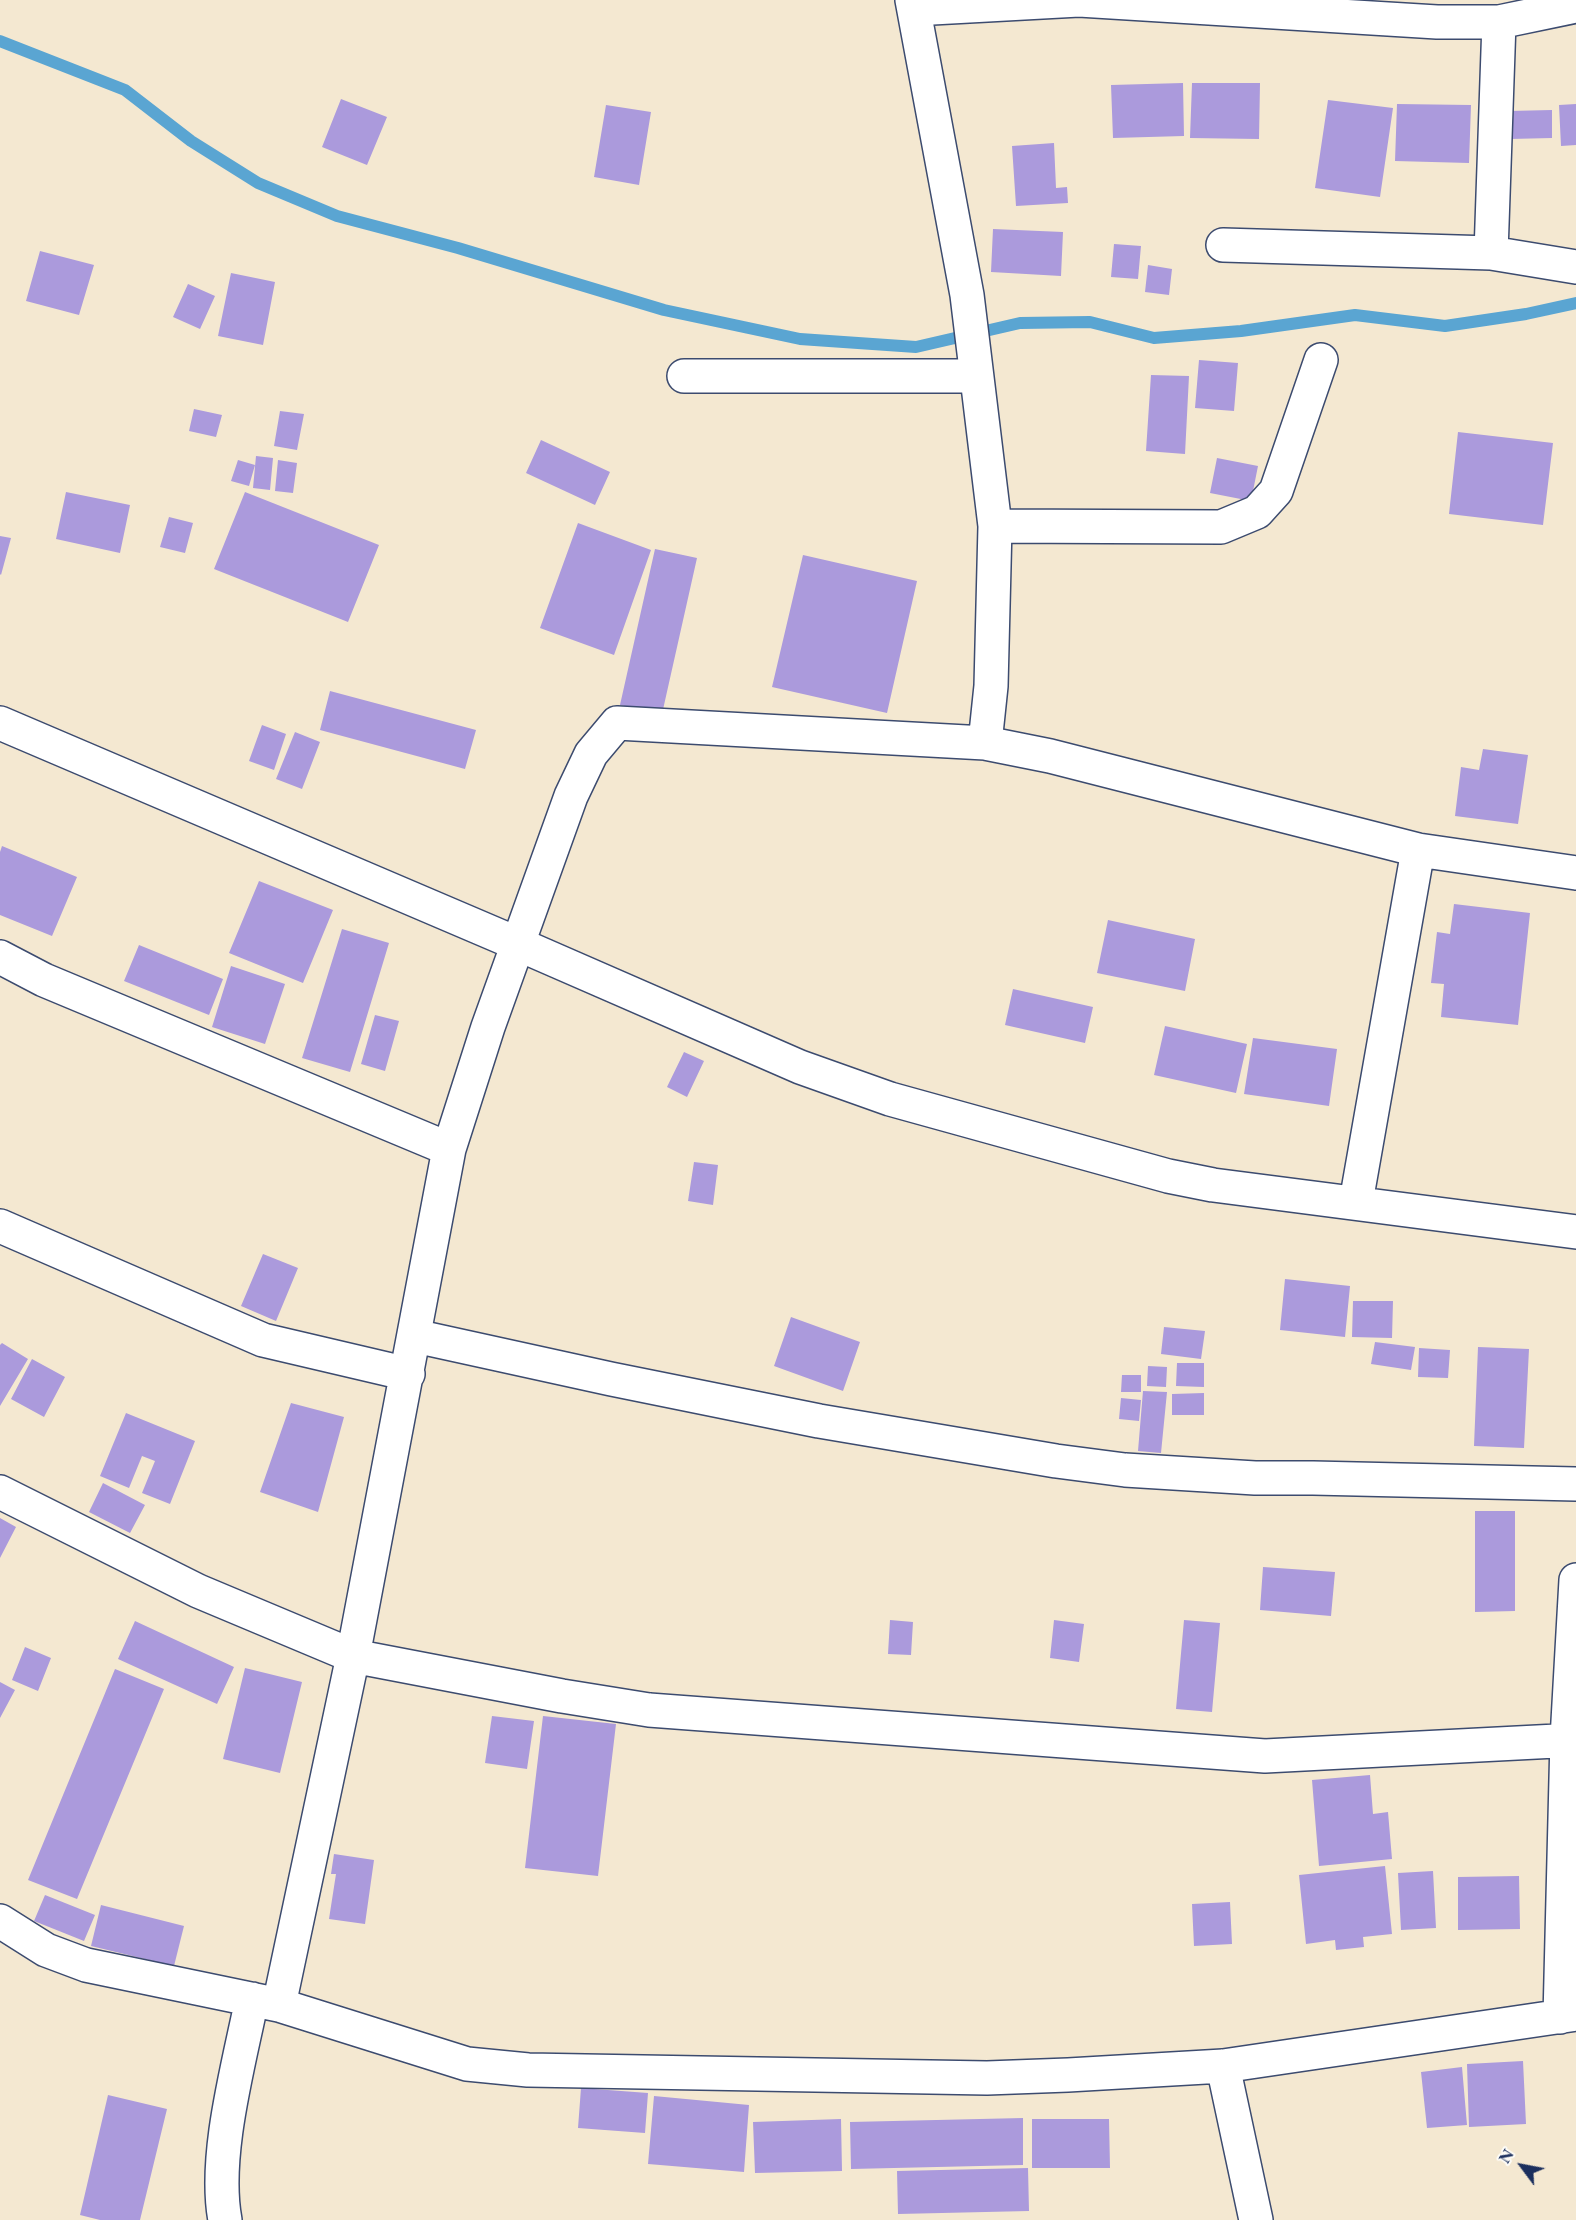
<!DOCTYPE html>
<html>
<head>
<meta charset="utf-8">
<style>
	body { margin:0 }
	#map { position:relative; width:1576px; height:2220px; overflow:hidden; background:#f4e8d1; font-family:"EB Garamond",serif }
	canvas { display:block }
	.north { position:absolute; left:1492px; top:2136px; width:60px; height:60px; -webkit-text-stroke:4px #fdfcf7; paint-order:stroke; rotate:302deg; font-size:16px; font-weight:700; line-height:24px; text-align:center; color:#1b2f5e }
	.north::after { content:''; display:block; margin:auto; width:21px; height:27px; background:#1b2f5e; clip-path:polygon(50% 0,100% 100%,50% 72%,0 100%) }
</style>
</head>
<body>
<div id="map">
<canvas width="1576" height="2220"></canvas>
<div class="north">N</div>
</div>
<script>
const c = document.querySelector('canvas').getContext('2d');
c.lineJoin = 'round';
function trace(path, color, width, dash) {
  c.strokeStyle = color;
  c.lineWidth = width;
  c.lineCap = dash ? 'butt' : 'round';
  c.setLineDash(dash || []);
  c.stroke(path);
}
function fillPath(path, color) {
  c.fillStyle = color;
  c.fill(path, 'evenodd');
}
trace(new Path2D(`
	M0,41l125,49 66,51 67,42 79,33 121,32 206,62 136,29 116,8 104,-24 70,-1 64,16 87,-7 114,-16 90,11 81,-12 50,-11`), '#5aa5d2', 12);
fillPath(new Path2D(`
	M1183,83l1,53 -71,2 -2,-53z
	M1192,83h68l-1,56 -69,-1z
	M341,99l46,18 -20,48 -45,-18z
	M1328,100l65,8 -13,89 -65,-9z
	M1397,104l74,1 -2,58 -74,-2z
	M1576,104v41l-15,1 -2,-41z
	M606,105l45,7 -12,73 -45,-8z
	M1552,110v28l-42,1 -1,-28z
	M1054,143l2,45 11,-1 1,16 -52,3 -4,-60z
	M993,229l70,3 -2,44 -70,-4z
	M1114,244l27,2 -3,33 -27,-2z
	M40,251l54,14 -15,50 -53,-14z
	M1148,265l24,4 -3,26 -24,-3z
	M231,273l44,9 -12,63 -45,-9z
	M188,284l27,12 -15,33 -27,-12z
	M1199,360l39,3 -4,48 -39,-3z
	M1151,375l38,1 -4,78 -39,-3z
	M194,409l28,6 -6,22 -27,-6z
	M280,411l24,3 -7,36 -23,-4z
	M1458,432l95,11 -10,82 -94,-11z
	M541,440l69,32 -15,33 -69,-32z
	M256,456l17,2 -3,32 -17,-2z
	M1217,458l41,8 -7,35 -41,-8z
	M238,460l17,5 -6,21 -18,-5z
	M278,460l19,3 -4,30 -18,-2z
	M66,492l64,13 -10,48 -64,-14z
	M245,492l134,53 -31,77 -134,-53z
	M169,517l24,6 -8,30 -25,-6z
	M578,523l73,27 -37,105 -74,-27z
	M0,536l11,2 -10,37 -1,-1z
	M655,549l42,9 -35,156 -42,-9z
	M803,555l114,26 -30,132 -115,-26z
	M330,691l146,39 -11,39 -145,-39z
	M262,725l24,9 -12,36 -25,-9z
	M295,732l25,10 -18,47 -26,-10z
	M1483,749l45,6 -10,69 -63,-8 6,-49 18,3z
	M2,846l75,31 -25,59 -52,-21v-63z
	M259,881l74,29 -30,73 -74,-30z
	M1454,904l76,9 -12,112 -77,-8 3,-33 -13,-1 6,-51 13,2z
	M1108,920l87,19 -10,52 -88,-18z
	M342,929l47,14 -39,129 -48,-14z
	M139,945l84,34 -14,36 -85,-34z
	M231,966l54,18 -20,60 -53,-17z
	M1013,989l80,18 -8,36 -80,-18z
	M375,1015l24,6 -14,50 -24,-7z
	M1165,1026l82,18 -11,49 -82,-18z
	M1253,1038l84,11 -8,57 -85,-12z
	M684,1052l20,9 -17,36 -20,-10z
	M694,1162l24,3 -5,40 -25,-4z
	M263,1254l35,14 -22,53 -35,-15z
	M1285,1279l65,7 -5,51 -65,-7z
	M1353,1301h40l-1,37 -40,-1z
	M791,1317l69,25 -17,49 -69,-25z
	M1164,1327l41,4 -4,28 -40,-5z
	M1375,1342l40,5 -4,23 -40,-6z
	M2,1343l26,16 -28,47v-61z
	M1478,1347l51,2 -5,99 -50,-2z
	M1419,1348l31,2 -2,28 -30,-1z
	M32,1359l33,18 -21,40 -33,-18z
	M1177,1363h27v24l-28,-1z
	M1148,1366l19,1 -1,20 -19,-1z
	M1122,1375h19v17h-20z
	M1143,1391l24,1 -6,61 -23,-2z
	M1204,1393v22h-32v-21z
	M1121,1398l20,2 -2,21 -20,-2z
	M291,1403l53,14 -26,95 -58,-20z
	M126,1413l69,28 -25,63 -28,-11 13,-32 -13,-5 -13,32 -29,-12z
	M103,1483l42,22 -15,28 -41,-21z
	M1475,1511h40v100l-40,1z
	M0,1518l16,9 -16,31z
	M1263,1567l72,5 -4,44 -71,-6z
	M890,1620l23,2 -2,33 -23,-1z
	M1054,1620l30,4 -5,38 -29,-4z
	M1184,1620l36,3 -8,89 -36,-3z
	M135,1621l99,46 -17,37 -99,-45z
	M25,1647l26,11 -13,33 -26,-11z
	M245,1668l57,14 -22,91 -57,-14z
	M115,1669l49,20 -87,210 -49,-19z
	M0,1682l15,8 -15,28z
	M492,1716l42,5 -7,48 -42,-6z
	M543,1716l73,8 -18,152 -73,-8z
	M1370,1775l3,39 15,-2 4,47 -73,7 -7,-86z
	M334,1854l40,6 -9,64 -36,-5 7,-45h-5z
	M1385,1866l7,68 -29,3 1,10 -28,3 -1,-10 -29,4 -7,-69z
	M1433,1871l3,57 -35,2 -3,-57z
	M1519,1876l1,53 -62,1v-53z
	M45,1895l50,20 -11,26 -50,-20z
	M1230,1902l2,42 -38,2 -2,-42z
	M101,1905l83,21 -10,40 -83,-20z
	M1523,2061l3,63 -57,3 -2,-63z
	M1462,2067l5,58 -40,3 -6,-56z
	M581,2088l67,5 -3,40 -67,-5z
	M108,2095l59,14 -27,111h-40l-20,-5z
	M654,2096l95,9 -5,67 -96,-8z
	M1023,2118v47l-172,4 -1,-47z
	M841,2119l1,52 -87,2 -2,-51z
	M1032,2119h77l1,49h-78z
	M1028,2168l1,43 -131,3 -1,-43z`), '#ab9adc');
const minor = new Path2D(`
	M912,0l55,295 28,231 -4,160 -6,57
	M914,9l165,-9 358,22h62l77,-16
	M1223,245l268,8 85,14
	M1491,253l8,-231
	M684,376h291
	M995,526l226,1 36,-15 19,-21 45,-131
	M0,723l518,221 282,123 90,32 278,77 45,9 363,47
	M0,957l44,23 405,169
	M1356,1202l62,-352
	M0,1226l263,114 145,34
	M415,1336l196,43 208,42 237,40 69,9 130,8h58l263,6
	M0,1492l198,99 155,65 209,40 87,14 616,46 311,-16
	M0,1921l46,29 40,15 193,40 188,59 61,6 459,8 81,-3 155,-9 353,-52
	M279,2005l74,-349 96,-507 39,-122 83,-231 20,-42 26,-31 368,20 65,13 368,94 158,23
	M1560,2017l7,-278 9,-159
	M1223,2066l33,154
	M225,2220c-12,-64 14,-156 27,-221`);
trace(minor, '#3c4b6f', 36);
trace(minor, '#fff', 33);
</script>
</body>
</html>
